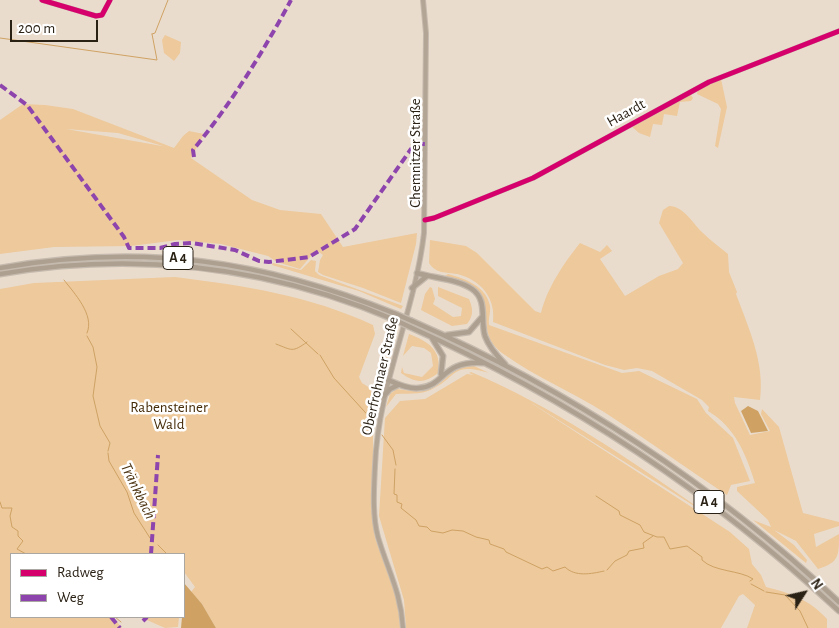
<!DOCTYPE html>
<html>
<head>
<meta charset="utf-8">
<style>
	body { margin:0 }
	#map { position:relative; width:839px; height:628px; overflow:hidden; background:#eadccc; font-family:"Alegreya Sans",sans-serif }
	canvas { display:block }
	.legend { position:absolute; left:10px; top:553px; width:175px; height:65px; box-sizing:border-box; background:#fff; border:1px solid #aaa6a1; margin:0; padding:6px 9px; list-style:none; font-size:15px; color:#2a2115 }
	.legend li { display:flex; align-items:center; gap:10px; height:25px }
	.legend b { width:25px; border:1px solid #aaa6a1 }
	.north { position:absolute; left:779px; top:568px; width:50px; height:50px; -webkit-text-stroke:4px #fff; paint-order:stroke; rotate:55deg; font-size:14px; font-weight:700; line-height:20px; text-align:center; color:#2a2115 }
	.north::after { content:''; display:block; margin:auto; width:18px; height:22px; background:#2a2115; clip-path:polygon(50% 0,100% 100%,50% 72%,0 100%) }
	.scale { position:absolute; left:10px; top:20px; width:88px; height:22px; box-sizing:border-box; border:2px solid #2a2115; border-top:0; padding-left:6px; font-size:15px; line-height:18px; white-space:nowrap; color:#2a2115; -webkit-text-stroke:4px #fff; paint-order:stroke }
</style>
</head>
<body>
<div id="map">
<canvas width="839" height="628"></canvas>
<ul class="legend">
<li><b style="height:6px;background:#d6006c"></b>Radweg</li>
<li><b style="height:6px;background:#8e44ad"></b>Weg</li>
</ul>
<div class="north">N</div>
<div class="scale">200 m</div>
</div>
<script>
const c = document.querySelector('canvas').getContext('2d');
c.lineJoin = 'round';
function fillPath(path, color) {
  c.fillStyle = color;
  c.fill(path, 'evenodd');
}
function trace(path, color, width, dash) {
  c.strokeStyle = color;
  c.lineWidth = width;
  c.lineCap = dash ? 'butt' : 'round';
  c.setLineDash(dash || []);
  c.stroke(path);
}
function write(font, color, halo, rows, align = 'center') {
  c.font = font + ' "Alegreya Sans",sans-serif';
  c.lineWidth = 5;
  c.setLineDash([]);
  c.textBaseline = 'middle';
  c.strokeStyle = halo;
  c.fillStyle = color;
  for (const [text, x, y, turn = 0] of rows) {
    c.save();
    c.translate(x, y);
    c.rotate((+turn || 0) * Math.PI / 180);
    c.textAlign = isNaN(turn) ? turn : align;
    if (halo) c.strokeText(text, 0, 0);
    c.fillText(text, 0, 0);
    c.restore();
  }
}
fillPath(new Path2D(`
	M165,35l16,7 -1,11 -6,8 -10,-8 -2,-13z
	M721,79l6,28 -9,41 -3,-2 6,-37 -3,-5 -21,-10 1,-5z
	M690,94l3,4 -2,3 -11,1 -3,14 -13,-2 -2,11 -9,-1 -3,13 -11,-4 -8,-7z
	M23,104l22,1 28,4 101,39 9,-12 6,-5 15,3 -13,24 61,42 28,10 41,4 22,33 74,-14 -1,11 -15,59 -38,-15 -40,-13 -5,-3 2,-12 3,-5 -7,-5 -16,19 -23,-7 -9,-6 -47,-12 -43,-4 -47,6 -77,1 -54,7v-134zM66,129l52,4 45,13h-1z
	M669,206c15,0 24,18 34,27 8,8 17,14 25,21l1,18 8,20 -1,2c13,35 29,69 24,106l-26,-3 1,6 15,32 20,-4 -9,-17 1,-5 17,18 24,86 36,9v4l-25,8 2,13 23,-13c0,23 0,28 -21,35l-22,-28 -22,-11 20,15 13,15 -1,3 -53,-43 18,7 -3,-7 -31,-29v-4l18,-4c-9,-29 -20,-56 -47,-72l1,-4 -7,-7 -50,-29 -15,-3 -13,2 -19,-5 -112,-43c3,-24 -12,-42 -36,-48 -11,-2 -21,0 -28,-11l1,-23 36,6 11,7 58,58 6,2c6,-25 23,-50 39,-70l20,9 7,-7 5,6 -12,8 25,37 34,-20 19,-7 5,-6 -24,-40 4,-13z
	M311,260l5,1 -1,10 4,4 84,31 -2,3 -42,-18 -87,-26 1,-2 28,7z
	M448,274c18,5 38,12 42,32 1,5 -2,13 -1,19l133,48 17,-2 58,28 9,14 27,25 17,43 -19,4 -4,10c-41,-27 -81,-56 -123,-83 -32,-20 -68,-35 -99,-57 -40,-27 9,-58 -60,-79z
	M175,277c71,9 133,18 198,48l2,9 -16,43 3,6 8,5 3,9 -6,15 2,7h4v100l2,19 23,64 2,26h-184l-14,-24 -11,-12 4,-5 -11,-15v-18h-173v63h102l9,11h-122v-339l34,-6z
	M430,287l2,1 3,11 -2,5 20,13 8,-1 1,-8 -24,-12v-9l31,12c4,10 5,16 -2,25l-15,2 -31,-16 4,-16z
	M398,330l-11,29 -9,49c-1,-26 6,-52 14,-76z
	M409,334c20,8 33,16 29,39 -14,11 -23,10 -37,0l1,-6 2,6 18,4 11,-11 -2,-13 -7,-5 -12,-2 -9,10z
	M472,365l17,8c-40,-12 -31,6 -61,18 -10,4 -21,2 -32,3l-10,13 4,-13 7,-5c10,1 21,4 31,1 18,-6 18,-20 44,-25z
	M471,372c81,34 155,85 228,136l11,8 -177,-112 -53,-26 51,25 199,129 19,17 3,15 9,11 5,12c24,6 44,13 61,32v9h-80l8,-23 -12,-11 -4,2 -18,32h-315l-2,-28 -25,-84 6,-98 15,-17 25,-2 42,-25 7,1 -5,-2z
	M140,617h39l-1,10 -13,1z`), '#edc99c');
fillPath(new Path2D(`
	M748,406l10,5 10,20 -17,2 -10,-22z
	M184,583l18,21 14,24h-35l1,-11h2z`), '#cfa264');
trace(new Path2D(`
	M152,34l3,-1 13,-33
	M0,38l157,22 -5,-26
	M64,280c10,13 31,35 23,53
	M291,329l27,25
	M87,336l6,11 4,20 -4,29 7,30 10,17 -2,8
	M276,344c16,6 16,9 31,-2
	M320,355l14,23 40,44
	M382,435l11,15 3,15
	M108,453l1,8 18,31 7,21 16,25
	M395,469l-1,25 3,1v7l5,2 -1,4 15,12 3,6 8,1 4,4 12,2 9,-3 11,1 13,6 13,3 1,4 14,5 2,3 36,17 5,-2 6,4 12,-4c10,10 26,7 39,4
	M596,496l23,15 1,4 20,10 4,7 13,5h7l6,12 17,-3 15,11v3c12,12 38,10 51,19l-3,2
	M0,502l2,6h10l-2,8 2,11 6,4v5l5,5 -6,8 9,5
	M158,545l9,9
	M607,570l8,-9 12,-6 2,-4 15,-3 -1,-5 10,-7
	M751,584l13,7
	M766,592l19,3 15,16 8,17
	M115,617l6,5`), '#cfa264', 1);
const minor = new Path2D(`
	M42,0l54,16 6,-1 8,-15
	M425,220l9,-2 99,-40 176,-96 130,-51`);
const major = new Path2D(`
	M403,628c-2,-36 -15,-57 -25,-91 -6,-22 -4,-49 -3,-71 3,-81 40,-154 49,-233l2,-200 -3,-33`);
const highway = new Path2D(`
	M0,268c144,-25 262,-8 396,46
	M417,273c16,5 41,6 55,16 16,11 8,31 13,47 4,11 11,19 20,28
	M0,274c136,-23 268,-8 395,46
	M412,288l15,-12
	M412,321c156,68 303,164 427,281
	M410,327c158,71 302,166 429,284
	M447,335l22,-3 13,-15
	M432,338l11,18 -2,18
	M388,380c10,4 20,9 31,8 25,-1 23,-28 64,-25
	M384,396l6,-7 8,-4`);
trace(minor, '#c5baae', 5.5);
trace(major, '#c5baae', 6);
trace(highway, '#c5baae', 7);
trace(minor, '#b0a69b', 3);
trace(major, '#b3a595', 4);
trace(highway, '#aea090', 4.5);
const highwayBridge = new Path2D(`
	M396,314l16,7
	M395,320l15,7`);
trace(highwayBridge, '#c5baae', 7, []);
trace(highwayBridge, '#aea090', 4.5);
trace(new Path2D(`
	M0,85l27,20 97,132 5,11h31l15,-4 17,-1 43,7 24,11 10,1 40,-5 46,-28 56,-80 9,-5h6
	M194,157l-1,-7c38,-46 70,-98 98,-150
	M151,554l7,-99
	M111,617l9,11
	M143,621l4,-4`), '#8e44ad', 4, [8, 4]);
trace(new Path2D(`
	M42,0l54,16 6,-1 8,-15
	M425,220l9,-2 99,-40 176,-96 130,-51`), '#d6006c', 5);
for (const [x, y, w] of [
	[178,258,30],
	[709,502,30]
]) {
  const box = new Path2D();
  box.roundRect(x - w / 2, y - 11.5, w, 23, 4);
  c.fillStyle = '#fff';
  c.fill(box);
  trace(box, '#2a2115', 1);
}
write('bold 14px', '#2a2115', null, [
	["A 4",178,258],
	["A 4",709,502]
]);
write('15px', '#2a2115', '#fff', [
	["Haardt",626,113,-29],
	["Chemnitzer Straße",415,153,-90],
	["Oberfrohnaer Straße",380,376,-77]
]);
write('15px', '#462d0a', '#fff', [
	["Rabensteiner",169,407],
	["Wald",169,424]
]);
write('italic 16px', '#4e3513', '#fff', [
	["Tränkbach",138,491,64]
]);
</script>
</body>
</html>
